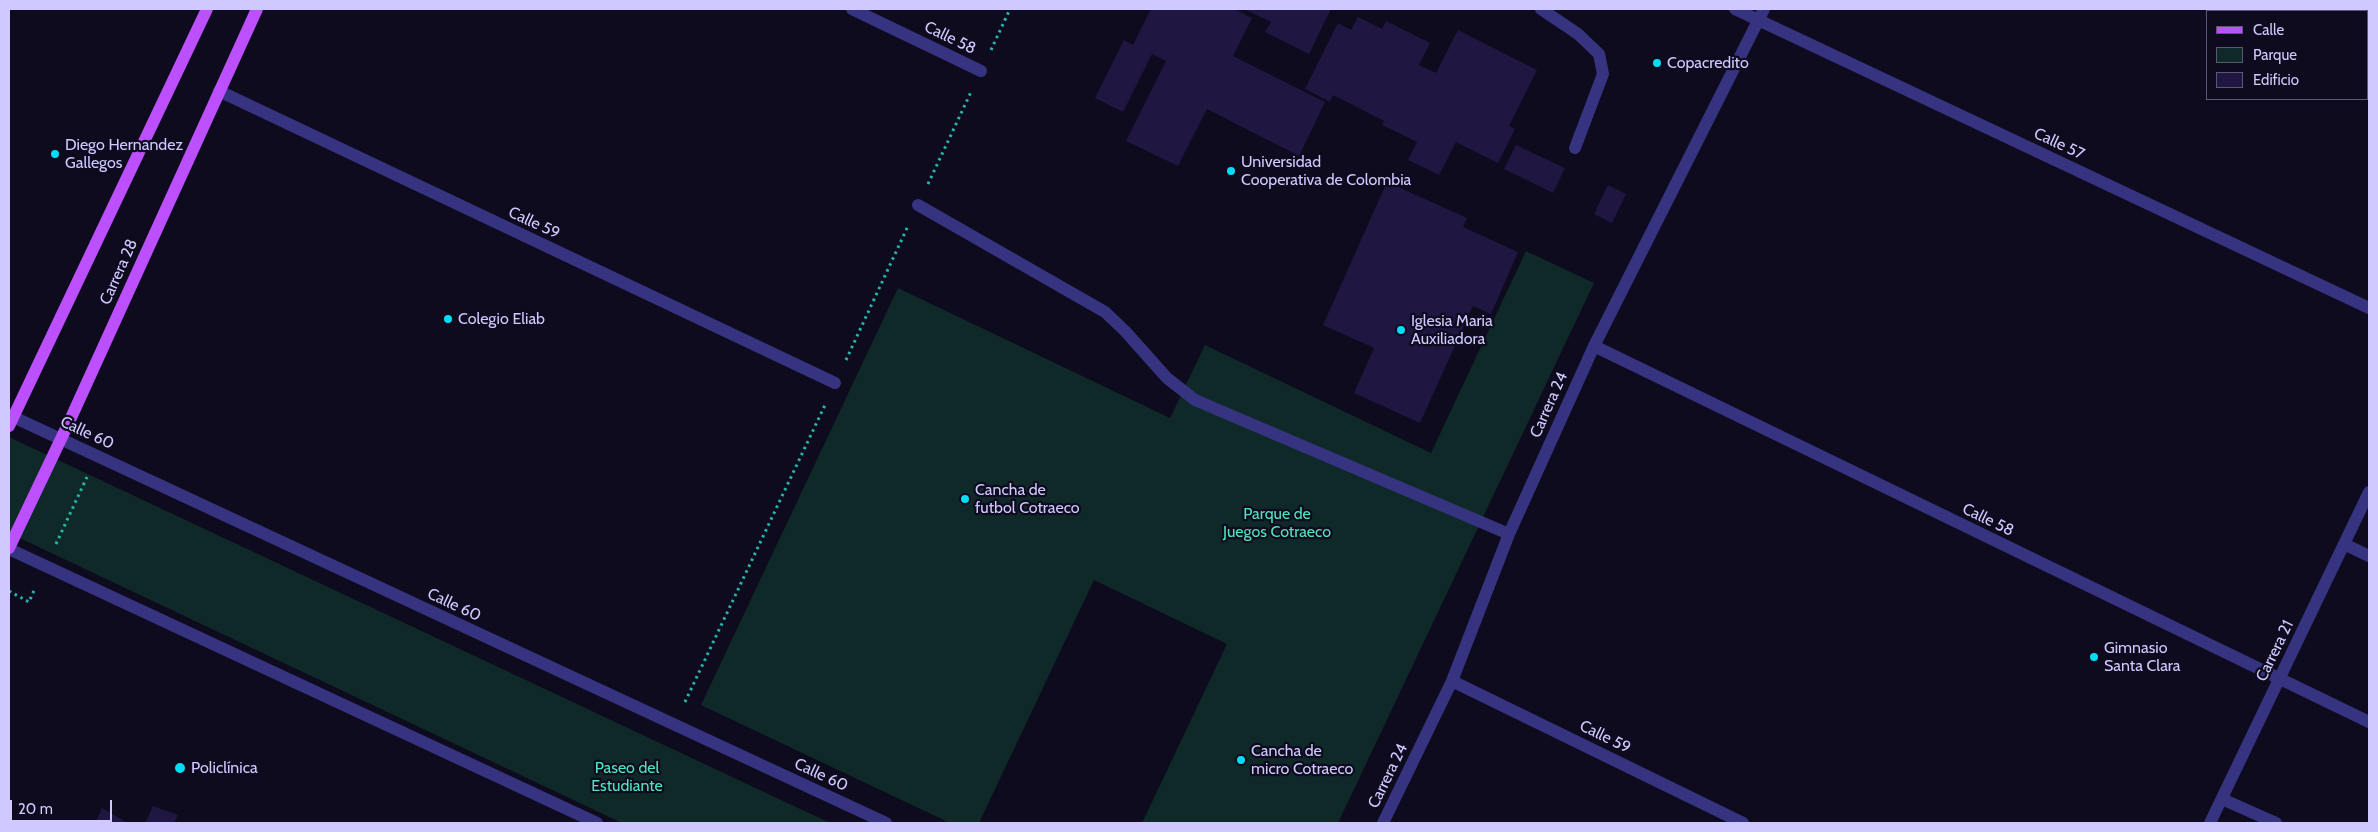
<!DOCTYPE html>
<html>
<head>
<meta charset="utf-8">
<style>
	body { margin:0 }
	#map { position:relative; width:2378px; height:832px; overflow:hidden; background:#0e0b1f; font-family:Cabin,sans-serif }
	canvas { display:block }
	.frame { position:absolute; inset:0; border:10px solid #cfc9ff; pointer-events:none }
	.legend { position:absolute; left:2206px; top:10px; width:162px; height:90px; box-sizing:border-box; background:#0e0b1f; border:1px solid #5b5779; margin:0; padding:6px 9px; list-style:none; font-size:15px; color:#cfc9ff }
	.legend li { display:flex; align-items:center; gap:10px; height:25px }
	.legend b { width:25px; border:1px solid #5b5779 }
	.scale { position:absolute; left:10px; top:800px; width:102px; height:22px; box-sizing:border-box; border:2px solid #cfc9ff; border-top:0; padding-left:6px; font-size:15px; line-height:18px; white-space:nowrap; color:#cfc9ff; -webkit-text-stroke:4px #0e0b1f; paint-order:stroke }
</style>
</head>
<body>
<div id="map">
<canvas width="2378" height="832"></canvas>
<div class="frame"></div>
<ul class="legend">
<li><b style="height:6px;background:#bc50ff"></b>Calle</li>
<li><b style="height:14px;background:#0e2928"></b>Parque</li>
<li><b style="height:14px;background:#1f1641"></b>Edificio</li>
</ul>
<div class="scale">20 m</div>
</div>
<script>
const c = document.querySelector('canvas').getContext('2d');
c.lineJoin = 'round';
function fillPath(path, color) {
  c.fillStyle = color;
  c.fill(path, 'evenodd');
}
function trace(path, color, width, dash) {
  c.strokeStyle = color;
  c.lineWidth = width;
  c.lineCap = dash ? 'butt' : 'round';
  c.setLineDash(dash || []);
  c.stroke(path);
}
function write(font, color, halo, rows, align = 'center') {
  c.font = font + ' Cabin,sans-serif';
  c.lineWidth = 4.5;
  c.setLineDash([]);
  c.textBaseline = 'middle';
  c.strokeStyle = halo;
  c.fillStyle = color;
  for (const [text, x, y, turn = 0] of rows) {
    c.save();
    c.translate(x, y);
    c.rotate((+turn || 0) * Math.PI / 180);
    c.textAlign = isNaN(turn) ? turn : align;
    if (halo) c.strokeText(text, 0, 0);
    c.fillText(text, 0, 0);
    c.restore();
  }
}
fillPath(new Path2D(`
	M1526,251l68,32 -256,540h-196l85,-179 -133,-64 -115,243h-29l-249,-118 197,-417 272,130 35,-73 226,108z
	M9,437l821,386h-208l-613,-290z`), '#0e2928');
fillPath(new Path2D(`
	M1151,9h83l18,9 -19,38 92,46 -26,54 -92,-47 -29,57 -52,-25 40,-80 -14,-7 -29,58 -28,-14 29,-58 9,5z
	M1244,9h87l-22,45 -44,-22 6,-10z
	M1358,17l24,12 4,-8 44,22 -11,22 17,8 22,-43 79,40 -28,56 6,3 -17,34 -42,-21 -17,33 -31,-15 9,-18 -35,-17 2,-4 -51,-26 -3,7 -25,-13 33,-66 13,7z
	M1516,145l49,23 -12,25 -49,-24z
	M1387,182l80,36 -4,9 55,25 -27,62 -18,-8 -53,117 -66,-30 20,-45 -51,-23z
	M1608,185l18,9 -14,29 -18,-9z
	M153,806l25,9 -4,8h-29z
	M102,808l26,15h-33z`), '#1f1641');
trace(new Path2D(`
	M991,50l19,-41
	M928,184l43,-92
	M846,360l62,-134
	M56,544l31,-67
	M9,591l20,11 6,-14
	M685,702l140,-297`), '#27b5ab', 3, [2.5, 4]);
trace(new Path2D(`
	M852,9l129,62
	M1541,9l37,25 21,20 4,20 -28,74
	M1735,9l634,299
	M219,91l616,292
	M918,205l187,107 20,19 42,47 28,22 314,134
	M1594,346l775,376
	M9,415l877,408
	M2344,544l25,12
	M9,549l588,274
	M1452,681l291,142
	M2222,799l54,24
	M1383,823l69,-142 57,-147 85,-188 170,-337
	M2210,823l159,-331`), '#363480', 12);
trace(new Path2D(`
	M9,426l198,-417
	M9,548l61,-128 187,-411`), '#bc50ff', 12);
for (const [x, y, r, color] of [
	[1657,63,5,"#00ddf4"],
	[55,154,5,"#00ddf4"],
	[1231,171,5,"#00ddf4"],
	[448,319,5,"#00ddf4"],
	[1401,330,5,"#00ddf4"],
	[965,499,5,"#00ddf4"],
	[2094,657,5,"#00ddf4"],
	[1241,760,5,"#00ddf4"],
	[180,768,6,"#00ddf4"]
]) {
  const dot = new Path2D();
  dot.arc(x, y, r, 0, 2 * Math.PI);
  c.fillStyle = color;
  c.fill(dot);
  trace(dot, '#0e0b1f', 2);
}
write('16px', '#cfc9ff', '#0e0b1f', [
	["Calle 58",950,38,26],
	["Calle 57",2059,144,25],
	["Calle 59",534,223,25],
	["Carrera 28",119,272,-66],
	["Carrera 24",1549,405,-66],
	["Calle 60",87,433,25],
	["Calle 58",1988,520,26],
	["Calle 60",454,605,25],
	["Carrera 21",2275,651,-64],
	["Calle 59",1605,737,26],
	["Calle 60",821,775,25],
	["Carrera 24",1388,776,-64]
]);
write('16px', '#cfc9ff', '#0e0b1f', [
	["Copacredito",1667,63],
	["Diego Hernandez",65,145],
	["Gallegos",65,163],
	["Universidad",1241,162],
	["Cooperativa de Colombia",1241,180],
	["Colegio Eliab",458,319],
	["Iglesia Maria",1411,321],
	["Auxiliadora",1411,339],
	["Cancha de",975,490],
	["futbol Cotraeco",975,508],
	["Gimnasio",2104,648],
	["Santa Clara",2104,666],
	["Cancha de",1251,751],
	["micro Cotraeco",1251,769],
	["Policlínica",191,768]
], 'left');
write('16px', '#50e4be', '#0e0b1f', [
	["Parque de",1277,514],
	["Juegos Cotraeco",1277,532],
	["Paseo del",627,768],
	["Estudiante",627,786]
]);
</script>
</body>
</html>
